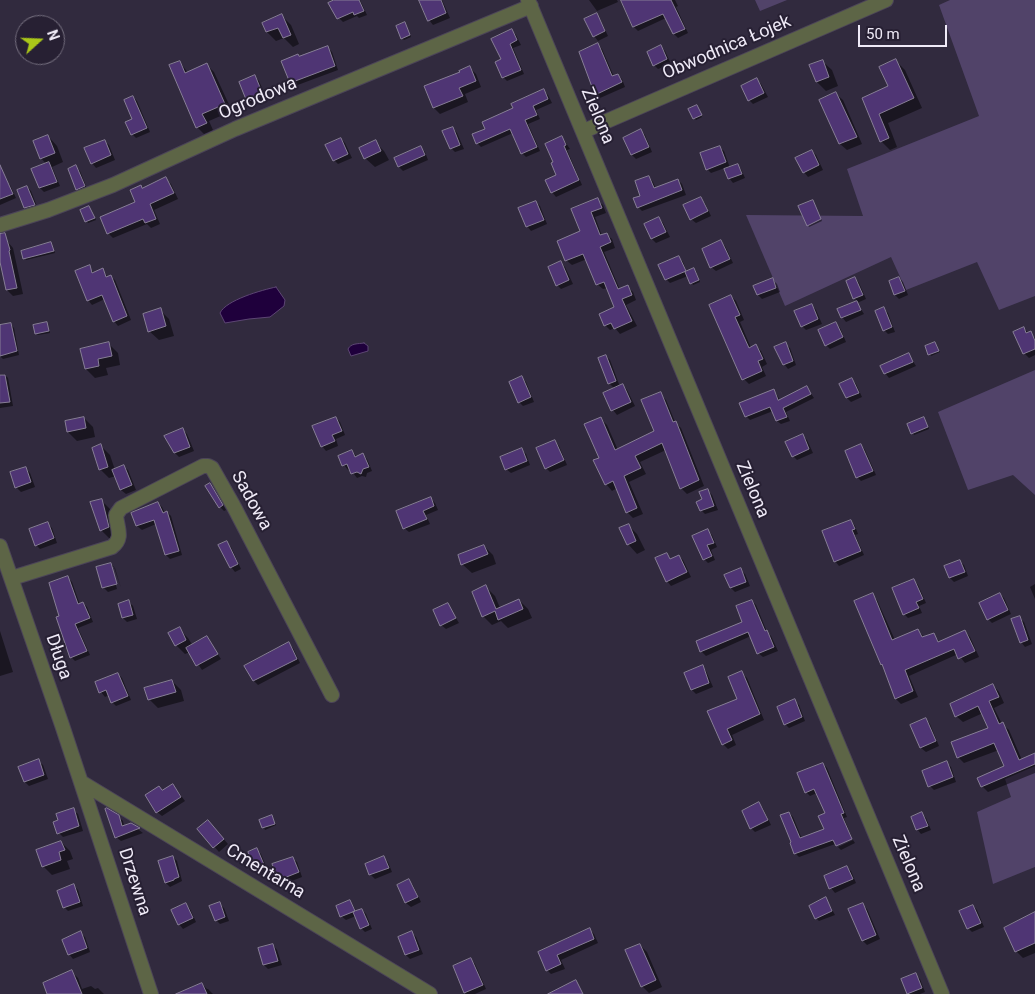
<!DOCTYPE html>
<html>
<head>
<meta charset="utf-8">
<style>
	body { margin:0 }
	#map { position:relative; width:1035px; height:994px; overflow:hidden; background:#312a3e; font-family:Roboto,sans-serif }
	canvas { display:block }
	.north { position:absolute; left:15px; top:15px; width:50px; height:50px; box-sizing:border-box; background:#272033; border:1px solid #777181; border-radius:50%; rotate:70deg; font-size:14px; font-weight:700; line-height:20px; text-align:center; color:#efeaf7 }
	.north::after { content:''; display:block; margin:auto; width:18px; height:22px; background:#aac719; clip-path:polygon(50% 0,100% 100%,50% 72%,0 100%) }
	.scale { position:absolute; left:858px; top:25px; width:89px; height:22px; box-sizing:border-box; border:2px solid #efeaf7; border-top:0; padding-left:6px; font-size:15px; line-height:18px; white-space:nowrap; color:#efeaf7; -webkit-text-stroke:4px #272033; paint-order:stroke }
</style>
</head>
<body>
<div id="map">
<canvas width="1035" height="994"></canvas>
<div class="north">N</div>
<div class="scale">50 m</div>
</div>
<script>
const c = document.querySelector('canvas').getContext('2d');
c.lineJoin = 'round';
function fillPath(path, color) {
  c.fillStyle = color;
  c.fill(path, 'evenodd');
}
function trace(path, color, width, dash) {
  c.strokeStyle = color;
  c.lineWidth = width;
  c.lineCap = dash ? 'butt' : 'round';
  c.setLineDash(dash || []);
  c.stroke(path);
}
function write(font, color, halo, rows, align = 'center') {
  c.font = font + ' Roboto,sans-serif';
  c.lineWidth = 4;
  c.setLineDash([]);
  c.textBaseline = 'middle';
  c.strokeStyle = halo;
  c.fillStyle = color;
  for (const [text, x, y, turn = 0] of rows) {
    c.save();
    c.translate(x, y);
    c.rotate((+turn || 0) * Math.PI / 180);
    c.textAlign = isNaN(turn) ? turn : align;
    if (halo) c.strokeText(text, 0, 0);
    c.fillText(text, 0, 0);
    c.restore();
  }
}
fillPath(new Path2D(`
	M755,0h32l-27,11z
	M950,0h85v296l-36,14 -22,-48 -71,28 -15,-33 -106,49 -39,-91 117,1 -16,-47 132,-53 -40,-111z
	M1035,370v125l-22,-20 -45,15 -30,-78z
	M1035,766v101l-42,17 -16,-72 34,-15 -6,-18z`), '#514369');
const water = new Path2D(`
	M276,287l9,13 -1,6 -14,11 -21,2 -24,4 -5,-10c6,-13 42,-23 56,-26z
	M364,343l4,3v5l-17,5 -3,-7c3,-6 10,-5 16,-6z`);
fillPath(water, '#1f003c');
trace(water, '#5d4674', 1);
fillPath(new Path2D(`
	M338,0h22l7,15 -8,3 -2,-2 -14,6 -4,-4z
	M420,0h22l8,18 -17,7 -4,-5z
	M589,0h28l1,2 -21,9z
	M634,0h41l3,6 -2,1 12,26 -10,5 -4,-4 -8,-16 -28,13 -4,-4 -10,-23z
	M596,15l4,4 8,17 -10,5 -4,-5z
	M282,16l9,9 8,19 -6,3 -9,-9 -8,3 -9,-9 -3,-9z
	M405,24l6,13 -7,3 -2,-2z
	M512,31l4,4 5,10 -8,3 11,26 -17,7 -4,-4v-17z
	M598,45l4,4 12,28 4,-2 4,4 3,8 -25,11 -4,-4z
	M327,47l5,5 6,18 -43,16 -4,-4 9,-25z
	M661,47l4,4 6,13 -13,5 -4,-4z
	M822,61l10,9 6,16 -12,5 -9,-9z
	M896,61l9,9 17,38 -34,15 9,24 -7,3 -9,-9 -18,-42 27,-12z
	M180,62l8,11 19,-8 7,7 18,39 -23,10 4,9 -9,4 -7,-7z
	M469,67l7,7 5,13 -16,7 3,8 -28,12 -6,-6 27,-35z
	M255,77l4,4 8,18 -15,6 -4,-4z
	M757,80l4,4 7,13 -15,7 -4,-4z
	M544,91l4,4 4,8 -16,7 4,9 -12,5 12,27 -14,6 -4,-4 -9,-20 -32,14 -4,-4 10,-14z
	M836,94l7,6 19,44 -15,6 -7,-6 -19,-43z
	M133,97l4,4 13,31 -14,6 -4,-4 2,-14z
	M699,109l3,8 -6,3 -2,-2z
	M453,128l4,5 7,16 -9,3 -4,-4z
	M641,131l4,4 7,17 -16,7 -4,-4 -8,-17z
	M48,136l9,10 6,16 -11,5 8,19 -16,6 -4,-4 7,-23 -6,-7z
	M562,137l8,12 -3,1 15,35 -26,12 -4,-5 6,-16z
	M341,139l4,4 7,15 -14,6 -4,-4z
	M104,141l5,4 6,15 -19,8 -4,-5z
	M375,142l9,9 5,9 -14,7 -10,-9 -4,-9z
	M719,147l5,4 6,17 7,-3 4,4 4,9 -12,5 -4,-5 -4,-10 -14,5 -4,-4z
	M421,148l4,4 3,8 -25,11 -4,-4z
	M812,151l4,4 7,15 -15,7 -4,-5z
	M76,167l4,4 8,20 -7,2 -4,-4z
	M649,177l4,5 3,7 22,-9 4,4 4,11 -44,16 -4,-4z
	M166,179l5,5 7,15 -24,11 6,14 -9,4 -4,-4 -34,14 -5,-5 29,-30 3,-17 3,3z
	M6,181l4,4 6,13 -16,7v-21z
	M27,187l4,4 7,18 -8,3 -4,-4z
	M700,199l5,4 6,13 -15,7 -5,-4z
	M597,200l6,5 3,8 -11,4 7,19 4,-2 6,5 3,9 -11,4 16,38 8,-3 5,5 3,8 -10,5 11,21 -17,8 -5,-6 -5,2 -5,-5 11,-17 -9,-20 -4,1 -6,-5 -10,-25 -15,6 -6,-5 15,-28 -9,-22z
	M813,201l9,20 -13,6 -1,-2z
	M535,202l5,4 7,18 -16,7 -4,-5z
	M89,207l7,13 -8,3 -7,-13z
	M659,219l4,4 7,14 -14,6 -4,-4 -6,-14z
	M0,240l7,1 6,7 10,46 -10,2 -6,-6 -7,-28z
	M721,242l4,4 8,17 -17,8 -5,-4z
	M51,244l4,9 -29,7 -1,-2z
	M679,257l4,5 4,10 7,-3 2,2 4,11 -7,3 -5,-9 -18,7 -4,-4z
	M561,263l4,4 8,17 -12,5 -4,-4z
	M89,267l5,6 8,-3 6,7 2,-1 5,4 16,40 -13,6 -4,-5 -9,-22 -13,6 -4,-5z
	M855,278l4,5 7,16 -9,4 7,11 -18,8 -4,-5 -3,-7 19,-8 -4,-4z
	M899,278l4,4 5,13 -9,4 -4,-4 -5,-14z
	M773,280l4,4 3,8 -18,7 -4,-4 -3,-8z
	M731,296l5,5 8,19 -4,2 11,26 5,-2 5,5 6,13 -5,3 4,9 -17,8 -5,-5z
	M812,305l4,5 6,14 -16,6 -4,-4z
	M884,309l4,4 7,19 -7,2 -4,-4z
	M160,310l9,9 5,17 -15,4 -10,-9z
	M10,324l4,4 5,27 -16,4 -3,-3v-30z
	M47,324l3,9 -12,2 -2,-2z
	M836,324l4,4 6,14 -16,7 -4,-4z
	M1023,328l12,10v17l-6,3 -4,-4 -10,-22z
	M935,343l5,9 -9,4 -1,-2z
	M109,344l9,9 2,12 -14,3 2,7 -13,3 -9,-9z
	M785,344l5,4 6,17 -8,4 -4,-5z
	M909,355l7,11 -27,12 -4,-5z
	M606,356l4,4 10,27 3,-2 4,5 8,16 -18,9 -4,-5 -8,-16 10,-5 -6,-6z
	M0,374h4l4,4 5,28 -13,2z
	M522,378l4,4 8,20 -11,4 -4,-4z
	M852,379l4,5 6,13 -11,5 -4,-4z
	M807,388l7,10 -28,14 4,9 -9,3 -4,-3 -4,-10 -23,9 -4,-4 28,-26 6,10z
	M660,394l6,6 9,22 6,6 23,58 -17,8 -6,-6 -15,-38 -26,12 6,12 -17,8 14,32 -10,4 -6,-6 -10,-24 -5,3 -6,-7 -6,-26 1,-39 6,6 11,25 37,-18z
	M84,418l9,9 2,10 -18,4 -9,-9z
	M336,418l4,4 5,13 -9,4 2,7 -12,5 -4,-5z
	M925,420l4,9 -15,6 -5,-10z
	M183,430l4,4 7,17 -15,6 -4,-4z
	M803,436l4,4 6,13 -16,7 -4,-4z
	M554,441l5,5 8,19 -17,7 -4,-4z
	M861,445l4,5 11,25 -15,6 -4,-4z
	M101,446l9,9 5,15 8,-4 5,4 8,20 -10,4 -5,-4 -5,-14 -7,2 -9,-9z
	M522,450l4,4 4,11 -19,8 -5,-4z
	M352,451l5,6 6,-2 4,4 5,12 -5,2 -1,4 -4,-1 -5,2 -7,-9 -2,1 -4,-5 -4,-8z
	M25,468l5,5 5,14 -14,5 -5,-5z
	M210,484l4,5 12,21 -2,1 -4,-4z
	M708,491l4,4 6,15 -13,4 -4,-4z
	M430,498l5,5 3,7 -12,5 4,9 -21,8 -5,-4z
	M101,500l9,9 8,28 -8,2 -9,-9z
	M158,503l4,4 3,6 2,-1 4,4 11,39 -12,4 -4,-4 -10,-31 -14,6 -5,-4 -5,-12z
	M851,521l4,5 3,8 -3,1 9,20 -25,11 -4,-5z
	M48,524l4,4 5,15 -17,6 -4,-4z
	M628,525l9,9 8,16 -8,4 -9,-10z
	M708,531l4,4 5,12 -6,3 4,10 -7,3 -4,-4z
	M226,543l5,4 10,22 -6,3 -4,-5z
	M484,546l9,9 3,9 -24,9 -10,-9z
	M667,554l5,6 7,-4 4,4 8,17 -20,9 -4,-5z
	M959,561l5,4 4,11 -14,6 -4,-4 -5,-11z
	M111,564l4,4 6,20 -7,-21h-3l6,22 -9,3 -4,-4 -6,-20z
	M740,570l5,4 5,12 -15,6 -4,-4z
	M68,578l4,4 8,23 3,-2 4,4 6,15 -15,6 12,27 -15,6 -4,-4 -10,-41z
	M914,581l4,4 8,18 -7,3 3,7 -14,5 -4,-4z
	M1035,584v15l-5,-12z
	M486,587l9,9 5,12 19,-8 9,9 4,9 -24,10 -7,-7 -9,4 -9,-9z
	M1000,594l4,4 7,16 -19,9 -4,-4z
	M872,595l5,5 18,40 23,-10 6,7 9,-2 7,7 25,-11 5,6 9,20 -14,6 -7,-9 -49,22 9,21 -17,7 -5,-5 -12,-32 -2,-3z
	M752,601l4,4 11,27 4,4 7,15 -15,6 -5,-4 -7,-17 -45,20 -5,-5 43,-29z
	M129,602l4,4 4,13 -10,3 -4,-4z
	M448,605l11,18 -13,6 -5,-4z
	M1019,618l5,4 8,22 -7,3 -4,-5z
	M179,629l9,9 5,8 14,-8 14,21 -19,11 -12,-18 -5,2 -9,-9z
	M0,631l13,41 -13,4z
	M288,644l5,4 7,15 -42,22 -4,-4 -8,-15z
	M702,667l4,4 7,16 -17,7 -4,-4z
	M742,673l5,5 17,42 -32,15 4,10 -8,4 -5,-5 -15,-32 31,-12z
	M118,674l4,4 9,22 -15,6 -4,-4 -3,-7 -4,2 -4,-5 -4,-9z
	M172,681l9,9 3,11 -26,7 -9,-9z
	M993,685l6,7 5,11 -10,5 8,16 7,6 13,30 13,-6v19l-47,19 -6,-6 24,-19 -7,-17 -35,13 -6,-6 31,-28 -6,-16 -20,9 -7,-6z
	M794,701l5,4 6,16 -16,7 -4,-4z
	M926,719l4,5 9,22 -13,6 -5,-4 -9,-23z
	M38,761l5,4 5,14 -19,7 -4,-4z
	M947,763l4,4 5,15 -22,8 -4,-4z
	M823,764l4,4 20,49 -3,1 8,20 -53,19 -4,-4 -6,-40 4,4 9,22 23,-9 1,-16 -9,-21 -7,3 -4,-4z
	M173,785l12,16 -23,15 -5,-4 6,-21z
	M759,804l4,4 8,17 -16,7 -4,-4z
	M73,810l5,4 5,17 -20,6 -4,-4z
	M922,814l4,4 5,12 -10,4 -4,-5z
	M118,816l5,5 1,5 7,-2 12,9 -22,8 -5,-4z
	M272,816l4,9 -11,5 -4,-10z
	M212,826l16,18 -9,8 -20,-23z
	M853,840l2,3 -14,7 -3,-3z
	M61,842l9,9 3,8 -6,2 3,8 -18,6 -9,-9z
	M257,850l4,4 7,17 -7,3 -4,-4z
	M173,857l4,4 5,20 -12,6 -4,-4z
	M292,858l5,4 5,15 -18,7 -4,-4z
	M384,858l4,4 4,10 -17,7 -5,-5z
	M846,867l5,4 5,12 -21,10 -4,-5 -6,-12z
	M409,881l4,4 8,17 -10,5 -5,-4 -7,-18z
	M74,886l4,4 5,16 -15,5 -4,-4z
	M826,899l9,16 -16,6 -3,-3z
	M350,901l7,11 5,-2 4,4 6,15 -7,3 -4,-4 -5,-12 -10,4 -5,-4z
	M186,904l4,5 6,13 -13,7 -4,-5z
	M219,904l5,4 5,13 -9,3 -4,-4z
	M863,905l4,4 13,30 -13,6 -4,-4z
	M973,906l4,4 7,17 -12,5 -4,-4z
	M1035,914v39l-12,5 -6,-6 -12,-24z
	M590,930l4,4 4,9 -37,17 4,9 -14,5 -4,-4 -8,-18z
	M80,933l5,4 5,15 -17,7 -4,-5z
	M412,933l4,4 7,17 -13,5 -4,-4 -7,-17z
	M273,945l4,5 5,15 -14,4 -4,-4z
	M640,945l7,7 15,35 -13,6 -7,-7z
	M471,960l4,4 11,25 -11,5h-9l-1,-1z
	M72,972l6,6 4,11 9,-3 4,3 3,-1 6,6h-55z
	M915,975l5,4 5,13 -5,2h-11l-1,-1z
	M202,984l5,5h1l5,5h-19z`), '#0007');
const building = new Path2D(`
	M334,0h25l5,11 -10,4 -1,-3 -16,7 -9,-16z
	M419,0h22l5,13 -18,8z
	M621,0h50l14,29 -12,5 -10,-20 -30,13z
	M597,13l8,18 -12,6 -9,-18z
	M282,14l9,21 -8,3 -5,-10 -12,4 -4,-9z
	M405,22l5,13 -9,4 -5,-13z
	M512,29l5,11 -7,4 11,26 -19,8 -7,-16 6,-3 -10,-20z
	M598,43l14,33 6,-2 4,8 -27,13 -16,-43z
	M661,45l6,14 -14,7 -6,-14z
	M328,46l7,20 -45,17 -9,-22 17,-7 1,2z
	M896,59l18,39 -35,16 10,24 -9,4 -18,-44 26,-12 -9,-19z
	M823,60l6,17 -13,5 -7,-17z
	M180,61l5,12 22,-10 18,41 -23,10 5,9 -11,5 -27,-63z
	M470,66l6,15 -17,7 4,8 -30,12 -9,-22 36,-14 -1,-1z
	M255,75l8,20 -16,7 -8,-20z
	M757,78l7,15 -16,8 -7,-15z
	M544,89l4,10 -15,7 4,9 -12,5 12,27 -16,7 -11,-25 -34,15 -4,-10 13,-5 -3,-7 31,-14 -2,-4z
	M836,92l21,45 -18,7 -20,-44z
	M133,96l14,32 -16,7 -6,-13 7,-3 -8,-19z
	M697,105l5,10 -9,4 -5,-10z
	M453,127l7,18 -10,4 -8,-18z
	M641,129l8,18 -18,8 -8,-17z
	M48,135l7,18 -15,6 -7,-18z
	M562,136l4,9 -2,1 15,34 -28,13 -6,-13 11,-5 -5,-12 2,-1 -8,-18z
	M341,138l7,16 -15,7 -8,-16z
	M105,140l6,15 -20,9 -7,-16z
	M376,140l5,11 -17,8 -5,-11z
	M421,146l4,9 -27,12 -4,-9z
	M720,146l6,16 -20,8 -6,-17z
	M812,150l7,15 -16,8 -8,-15z
	M49,162l8,20 -18,6 -8,-19z
	M738,164l4,10 -14,5 -4,-10z
	M0,165l13,29 -13,5z
	M76,165l9,21 -9,4 -8,-21z
	M649,176l5,12 24,-9 4,11 -45,18 -4,-10 7,-2 -5,-15z
	M166,177l8,16 -24,11 6,15 -11,4 -2,-4 -36,15 -7,-17 35,-15 -5,-12 11,-5 1,3z
	M27,186l8,19 -11,3 -7,-18z
	M701,197l7,14 -18,9 -7,-15z
	M598,198l4,10 -11,4 9,23 7,-2 4,9 -11,5 18,42 10,-4 4,10 -10,4 10,22 -18,8 -3,-6 -7,3 -5,-12 15,-7 -10,-25 -8,3 -13,-31 -18,7 -8,-20 23,-10 -9,-22z
	M813,200l8,19 -14,7 -9,-20z
	M536,201l8,19 -18,7 -8,-19z
	M89,206l6,12 -10,4 -5,-12z
	M659,217l7,15 -15,7 -7,-15z
	M5,233l5,17 -1,1 8,37 -11,2 -6,-28v-28z
	M721,240l9,19 -20,9 -8,-19z
	M51,242l3,9 -31,8 -2,-8z
	M679,256l7,15 -21,9 -7,-15z
	M561,261l8,19 -13,6 -8,-19z
	M90,265l2,8 11,-5 3,9 5,-2 16,41 -14,6 -11,-27 -15,6 -12,-30z
	M694,268l5,12 -9,4 -5,-12z
	M855,277l8,18 -10,4 -7,-18z
	M899,277l6,14 -11,4 -5,-14z
	M773,278l3,10 -19,7 -4,-9z
	M731,295l9,20 -5,2 14,31 7,-4 7,15 -5,2 4,10 -20,9 -33,-75z
	M857,301l4,9 -20,8 -4,-9z
	M812,304l6,15 -17,8 -7,-16z
	M884,307l8,20 -9,4 -8,-20z
	M161,308l5,18 -18,6 -5,-18z
	M47,322l2,9 -14,3 -2,-9z
	M836,322l7,15 -18,9 -7,-16z
	M11,323l6,28 -17,5v-31z
	M1024,327l2,6 5,-2 4,10v8l-12,5 -10,-22z
	M109,342l3,14 -14,3 1,7 -14,3 -5,-20z
	M786,342l7,19 -10,4 -9,-18z
	M935,342l4,9 -11,4 -3,-9z
	M909,353l4,9 -29,12 -4,-8z
	M606,355l10,26 -8,3 -10,-26z
	M0,375h5l5,27 -10,1z
	M522,376l9,21 -13,6 -9,-21z
	M852,378l7,15 -13,5 -7,-14z
	M623,384l8,18 -20,9 -8,-18z
	M807,386l4,8 -28,14 4,9 -11,4 -6,-14 -25,10 -6,-14 35,-14 4,11z
	M661,392l12,30 3,-1 23,59 -19,9 -18,-46 -27,13 6,12 -17,8 13,32 -11,5 -13,-32 -8,4 -12,-25 6,-2 -15,-34 17,-7 14,33 39,-19 -13,-31z
	M84,417l2,11 -19,4 -2,-11z
	M336,417l6,14 -10,4 3,6 -14,6 -9,-21z
	M924,417l4,10 -17,7 -4,-10z
	M183,428l7,19 -16,6 -10,-17z
	M803,434l6,15 -17,8 -7,-15z
	M555,440l9,20 -19,9 -9,-21z
	M101,444l7,23 -9,3 -7,-22z
	M861,444l12,27 -17,7 -11,-27z
	M522,448l5,13 -22,9 -5,-13z
	M352,450l3,7 8,-4 6,14 -6,2 -2,5 -4,-2 -6,2 -4,-10 -5,2 -4,-10z
	M124,465l8,20 -12,5 -8,-20z
	M26,467l5,15 -16,6 -5,-16z
	M210,483l13,22 -4,3 -14,-22z
	M708,489l6,17 -14,5 -4,-9 6,-3 -3,-7z
	M431,497l3,9 -11,5 4,8 -24,10 -7,-18z
	M102,499l7,28 -9,4 -10,-29z
	M158,502l5,11 4,-2 12,40 -14,4 -11,-35 -18,6 -5,-13z
	M851,520l4,9 -3,1 9,21 -27,11 -12,-31z
	M48,522l6,16 -19,8 -6,-17z
	M629,524l7,17 -9,4 -8,-17z
	M708,529l6,14 -7,2 5,11 -9,4 -11,-24z
	M227,541l11,23 -8,4 -12,-23z
	M484,545l4,9 -27,11 -3,-10z
	M667,553l3,6 9,-4 8,17 -21,10 -11,-24z
	M960,560l5,12 -16,6 -5,-12z
	M111,563l6,21 -15,4 -6,-21z
	M741,568l5,14 -16,6 -6,-13z
	M68,576l10,28 5,-2 7,16 -15,6 12,27 -17,7 -14,-41 3,-1 -10,-33z
	M914,579l9,20 -7,3 3,6 -16,7 -11,-27z
	M486,585l10,24 23,-10 4,10 -25,11 -3,-9 -13,6 -10,-25z
	M873,593l19,47 26,-11 4,8 12,-4 4,9 27,-12 10,21 -17,8 -4,-10 -49,21 8,21 -18,8 -13,-35 -1,1 -27,-64z
	M1000,593l8,17 -21,10 -8,-17z
	M129,600l4,15 -11,3 -4,-14z
	M752,600l13,31 2,-1 7,17 -17,7 -9,-22 -48,20 -4,-11 46,-19 -6,-16z
	M448,603l8,15 -16,8 -7,-16z
	M1020,616l8,24 -8,3 -9,-24z
	M180,627l6,13 -11,6 -7,-13z
	M207,636l11,18 -22,12 -10,-18z
	M289,642l8,17 -44,22 -9,-15z
	M703,665l6,18 -18,7 -7,-17z
	M742,671l18,43 -33,15 5,11 -10,5 -15,-34 30,-12 -9,-22z
	M118,673l10,23 -17,7 -5,-13 -7,3 -4,-11z
	M172,680l4,12 -28,8 -4,-12z
	M993,684l6,13 -10,4 10,23 4,-2 16,38 16,-7v11l-54,23 -4,-9 27,-12 -10,-23 -37,15 -6,-16 37,-14 -10,-22 -23,11 -5,-13z
	M795,699l7,18 -18,8 -7,-18z
	M926,718l10,23 -16,7 -10,-23z
	M39,759l5,16 -20,7 -6,-15z
	M947,761l6,16 -25,10 -6,-16z
	M823,763l21,50 -3,1 11,25 -16,7 -3,-6 -39,14 -4,-11 1,-1 -11,-27 9,-3 11,26 24,-9 -6,-13 7,-3 -11,-24 -9,4 -8,-20z
	M173,784l8,13 -25,16 -11,-18 14,-9 3,4z
	M759,802l9,18 -18,9 -8,-18z
	M74,808l5,18 -22,8 -4,-12 5,-2 -2,-6z
	M107,808l12,7 3,11 9,-3 9,5 -25,10 -10,-29z
	M922,812l6,14 -12,4 -5,-13z
	M272,815l3,9 -13,4 -3,-8z
	M208,820l16,19 -11,9 -16,-19z
	M61,841l4,9 -6,2 2,8 -19,7 -6,-17z
	M257,848l8,19 -9,4 -8,-19z
	M173,856l6,21 -5,2v1l-9,3 -7,-22z
	M384,856l5,12 -20,7 -4,-11z
	M293,857l6,15 -20,8 -7,-16z
	M847,866l6,13 -24,10 -5,-13z
	M409,879l9,18 -13,6 -8,-18z
	M74,884l6,18 -17,6 -6,-17z
	M826,897l6,14 -17,8 -6,-13z
	M350,900l5,11 -15,6 -4,-11z
	M220,902l5,15 -10,4 -6,-15z
	M186,903l7,15 -15,7 -7,-15z
	M863,903l13,32 -14,6 -14,-32z
	M973,905l8,18 -14,6 -8,-18z
	M362,909l7,16 -9,4 -7,-17z
	M1035,912v31l-20,9 -11,-24z
	M590,928l4,11 -37,16 4,9 -15,7 -8,-19z
	M81,931l6,17 -19,7 -6,-15z
	M412,931l7,19 -14,5 -7,-18z
	M273,944l5,17 -15,4 -5,-17z
	M640,944l16,36 -15,7 -16,-37z
	M471,958l12,27 -19,8 -11,-27z
	M72,970l10,24h-35l-4,-11z
	M916,973l6,15 -15,6 -6,-15z
	M576,980l7,14h-35z
	M202,983l5,11h-31z`);
fillPath(building, '#4f3574');
trace(building, '#877e96', 1);
const minor = new Path2D(`
	M528,0l414,994
	M584,131l302,-131
	M0,225l48,-15 65,-25 122,-56 296,-123
	M0,546l62,179 89,269
	M12,578l100,-31c12,-9 5,-19 4,-32l5,-7 82,-42h5l4,2 21,37 99,190
	M81,782l349,212`);
trace(minor, '#4c4558', 16);
trace(minor, '#5d6546', 14);
write('18px', '#efeaf7', '#272033', [
	["Obwodnica Łojek",727,48,-23],
	["Ogrodowa",258,99,-23],
	["Zielona",597,116,67],
	["Zielona",752,490,67],
	["Sadowa",251,501,61],
	["Długa",58,657,71],
	["Zielona",908,864,67],
	["Cmentarna",265,872,31],
	["Drzewna",134,882,72]
]);
</script>
</body>
</html>
